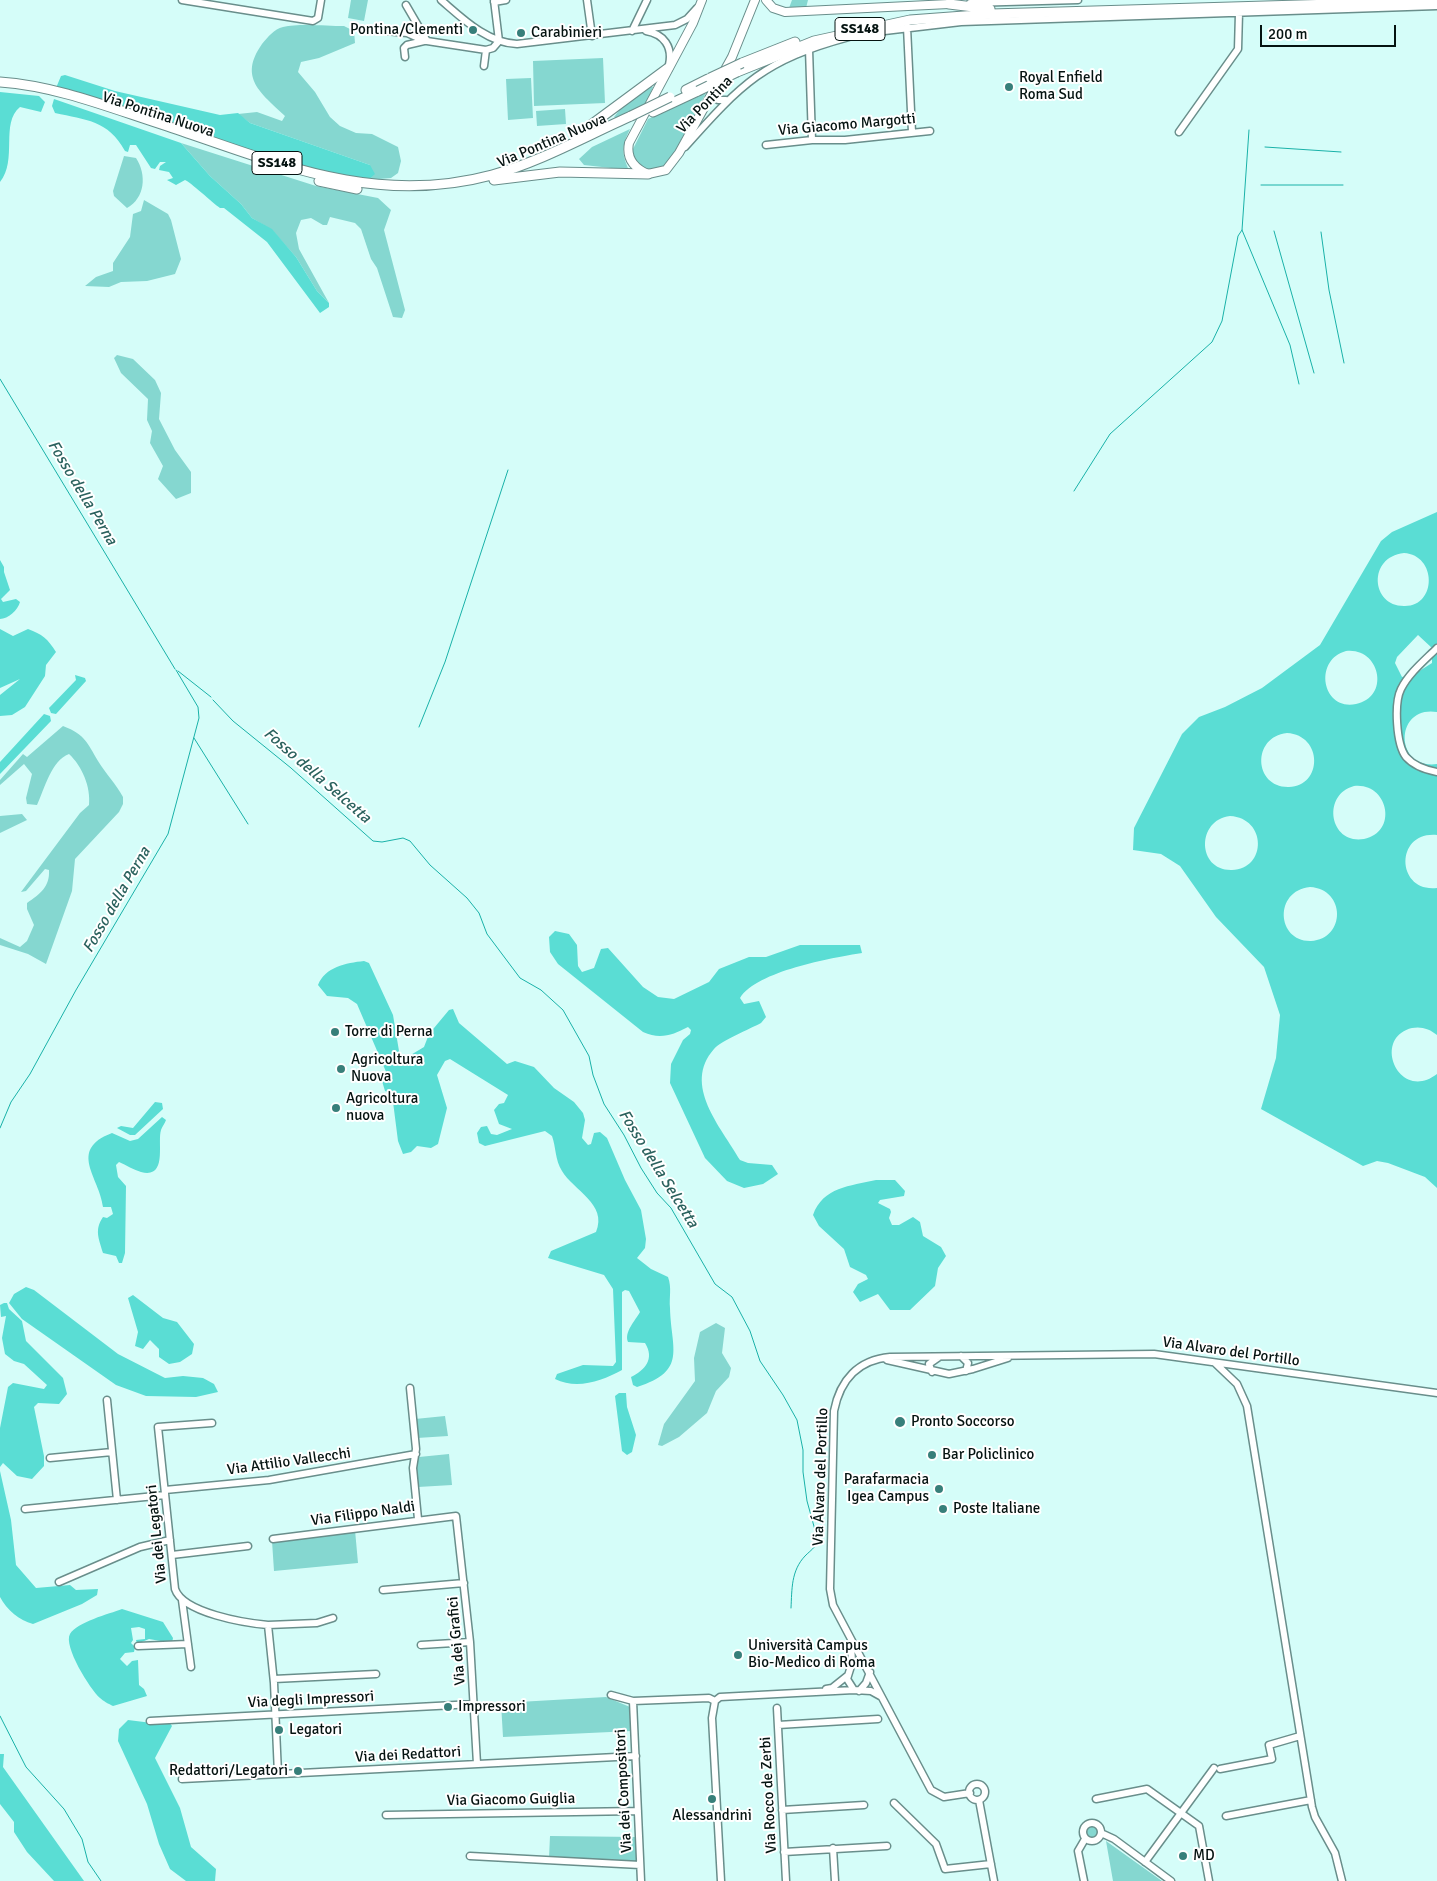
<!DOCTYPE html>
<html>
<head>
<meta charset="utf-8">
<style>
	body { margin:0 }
	#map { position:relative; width:1437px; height:1881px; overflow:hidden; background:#d5fdf9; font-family:Signika,sans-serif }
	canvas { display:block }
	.scale { position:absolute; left:1260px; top:25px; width:136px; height:22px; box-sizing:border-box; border:2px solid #051311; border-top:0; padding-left:6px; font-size:15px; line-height:18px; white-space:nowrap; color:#051311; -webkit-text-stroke:4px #fff; paint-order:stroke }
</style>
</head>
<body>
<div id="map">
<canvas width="1437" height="1881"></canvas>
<div class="scale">200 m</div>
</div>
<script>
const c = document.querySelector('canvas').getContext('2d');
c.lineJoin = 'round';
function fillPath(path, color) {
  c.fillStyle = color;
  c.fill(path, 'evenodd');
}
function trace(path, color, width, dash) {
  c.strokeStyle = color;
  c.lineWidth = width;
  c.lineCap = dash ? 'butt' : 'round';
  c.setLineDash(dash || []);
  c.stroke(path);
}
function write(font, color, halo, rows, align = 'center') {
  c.font = font + ' Signika,sans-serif';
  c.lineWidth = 4;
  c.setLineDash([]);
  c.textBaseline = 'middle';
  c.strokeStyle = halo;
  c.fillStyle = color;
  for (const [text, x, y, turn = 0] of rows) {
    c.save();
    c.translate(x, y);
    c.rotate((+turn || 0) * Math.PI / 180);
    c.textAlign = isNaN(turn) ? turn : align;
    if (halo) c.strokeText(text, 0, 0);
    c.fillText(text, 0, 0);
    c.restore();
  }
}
fillPath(new Path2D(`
	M351,0h17l-4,21 -16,-3z
	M792,0h16l-2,8h-17z
	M344,26l10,5 1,12 -36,15 -18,4 -3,10 17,20 15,25 10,9 16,7 16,1 26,13 3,14 -3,12 -7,5 -23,2 2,-15 -120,-42 -12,-9 19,-2 25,9 3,-5c-24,-23 -47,-38 -23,-72 6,-7 12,-15 21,-17 16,-4 44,-1 61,-1z
	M603,58l2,45 -71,3 -1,-45z
	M531,78l2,40 -25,2 -2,-41z
	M648,87h5l-6,16 -30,16 -3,-2 7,-9z
	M706,93l-38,71c-12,7 -17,9 -30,4l-6,-17 16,-32z
	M565,109l1,15 -29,2 -1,-15z
	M630,129c-8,16 -9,24 -1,41l-45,-5 -5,-6 13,-12z
	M181,143l135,43 62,12 13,12 -7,20 21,80 -3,8 -9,-1 -16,-49 -6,-9 -10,-30 -6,-6 -25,-6 -3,8h-4l-12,-7 -10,2 -5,13 3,16 30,54 -12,-12 -21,-34 -24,-27 -20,-12 -11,-14 -31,-28z
	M124,156l12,2c11,17 9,40 -9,50l-13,-12 -1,-5z
	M144,200l24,14 3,6 10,39 -6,15 -28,7 -26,1 -12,5 -24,-1 11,-9 17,-6v-8l17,-26 3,-23 8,-3z
	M117,355l16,4 22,21 6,13 -2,26 16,31 16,22v21l-15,6 -18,-20 5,-13 -13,-23 2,-12 -5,-11 1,-21 -27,-26 -7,-15z
	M63,726c23,9 24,17 35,35 8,13 18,23 25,36v7l-4,8 -44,47 -3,32 -26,73 -18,-10 -28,-9v-7l20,9 7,-6 7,-16 -7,-16v-6c13,-9 23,-16 22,-33l-4,-1 -19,22 -5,1 59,-79 9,-8c2,-18 -7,-39 -20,-51 -18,7 -24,34 -32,51l-10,-1 -1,-6 6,-24 -8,-10 -24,21v-5l23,-26 4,3z
	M22,814l5,6 -27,13v-17z
	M716,1323l9,5 -3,25 9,15 -2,9 -13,14 -9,22 -28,24 -17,9 -4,-1 6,-21 31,-43 -1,-23 6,-26z
	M445,1416l3,20 -31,2 -2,-19z
	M449,1454l3,31 -34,2 -2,-28 3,-2z
	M355,1530l3,33 -84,8 -2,-30z
	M606,1697l24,10 2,24 -129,6 -2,-34z
	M1087 1832a6 6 0 1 1 12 0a6 6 0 1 1-12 0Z
	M550,1836l86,1 2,23 -4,3 -85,-5z
	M1106,1841l56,40h-49z`), '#85d7d0');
fillPath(new Path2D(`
	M65,75l50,16 105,24 18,-2 12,10 120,42 5,9 -7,6 -42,-5 -270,-87 5,-12z
	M0,92l39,4 6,6 -4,10 -21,-5c-20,16 -2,53 -20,75z
	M54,99l127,44 29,33 31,28 11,14 20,11 24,28 21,34 12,12v4l-9,6 -53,-71 -43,-34h-4c-7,-5 -31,-27 -35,-28l-9,5 -9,-5 6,-2 -4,-6 -10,-2 1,-4 6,-4h-6l-5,7 -4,-1 -15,-23h-6l-2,7 -3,-1c-17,-31 -39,-31 -70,-38l-3,-7z
	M1437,512v200c-43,-7 -43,58 0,52v71c-43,-4 -41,58 0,53v147c-7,-6 -16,-9 -25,-7 -41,10 -13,75 25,46v114l-12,-11 -37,-14 -11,-2 -14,5 -102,-57 15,-51 4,-43 -16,-48 -48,-50 -36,-51 -19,-12 -28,-4 1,-22 48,-94 17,-17 26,-10 37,-19 58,-43 61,-104 11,-9zM1404,553c33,2 33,53 1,53 -34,1 -38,-49 -1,-53zM1418,635l14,13v15l-19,12 -11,2 -7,-14 2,-6zM1346,651c34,-4 45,46 10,53 -34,7 -43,-44 -10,-53zM1287,733c36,2 36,53 2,54 -35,1 -38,-50 -2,-54zM1354,786c34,-4 45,46 10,53 -34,6 -43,-44 -10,-53zM1230,816c37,2 37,53 2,54 -35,1 -36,-50 -2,-54zM1310,887c36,2 36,52 1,54 -34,1 -38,-50 -1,-54z
	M0,560l4,7v5l6,18 -9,9 2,3 13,-3 4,3c-2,8 -12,17 -20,17z
	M0,629l13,7 15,-7c14,5 20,10 28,23l-10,13 -1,11 -20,31 -13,8 -12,1v-21l20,-16 -20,9z
	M75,675l10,3 1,3 -30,33 -5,-1 -2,-5 27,-28z
	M44,714l6,2 1,5 -51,53v-12z
	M555,931l14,3 8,11 1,21 4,6 12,-4 7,-19 7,-1 35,39 15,10 16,2 35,-17 10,-13 30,-12h17l34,-12h60l2,8c-31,5 -105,18 -122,45l4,6 15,-3 7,16 -5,6c-11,6 -39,17 -47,26 -32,36 7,78 26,111l8,3 24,2 6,9 -15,10 -19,4 -17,-7 -22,-23 -35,-75 1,-19 12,-24 7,-6 1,-4 -3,-3c-15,8 -28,13 -45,5l-85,-68 -8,-12 -1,-15z
	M364,961l5,2 24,52 6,36 5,8 20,-12 5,-13 20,-24 4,-1 6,14 48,41 8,-3 19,6 20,21 20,14 9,11 2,7 -3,18 6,7 3,-1 3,-11 6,-1 7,6 18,42 16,30 5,29 -1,9 -8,10 14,11 17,8c4,11 1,20 2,31 1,41 18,63 -33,79l-4,-2 -2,-8c14,-7 24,-18 14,-34l-17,-1c-4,-10 7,-21 12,-30l-11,-21 -4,-1 -3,2v78c-20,11 -45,20 -67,9l2,-5 26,-9 30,1 3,-4 -3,-73 -9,-14 -56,-17 3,-7 45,-19c12,-28 -23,-42 -34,-61 -7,-11 -6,-24 -10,-35l-7,-5 -60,15 -6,-3 -2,-10 4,-6 6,-1 4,8 6,1 15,-6 -13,-5 -5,-14 5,-6 5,-1 4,-8 -58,-36 -5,2 -8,14 10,33 -9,36 -7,4 -14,-2 -6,6 -8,2 -5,-13 -6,-47 -7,-3 -3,-10 5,-7 -30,-70 -9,-6 -21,-2 -9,-11c7,-18 28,-22 46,-24z
	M155,1102l7,1 1,6 -28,26h-5l-13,-7 4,-2 12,2z
	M162,1117l4,3c-1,3 -4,7 -5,10 -4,13 7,49 -20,42 -7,-2 -15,-7 -22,-10l-3,3 2,12 8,9 -1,67 -3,10h-3l-3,-7 -13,-3c-4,-14 -9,-23 0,-36l4,1 6,-4 -2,-7h-8c-3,-29 -36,-57 9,-74l18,8 8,-2z
	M876,1180h19l10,11 -1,5 -24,4 -2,3 12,6 1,3 -2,6 3,7h7l14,-8 7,5 3,14 18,11 5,9 -8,12 -3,18 -25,24h-20l-12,-16 -18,8 -7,-10 5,-8 10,-5 -2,-4 -16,-8 -6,-18 -25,-23 -6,-11c10,-28 37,-29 63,-35z
	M26,1287l8,3 84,64 47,24 18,-2 20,2 11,6 4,8 -22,5 -50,-1 -30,-11 -94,-66 -13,-16 5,-9z
	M133,1295l30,23 14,4 17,22 -2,10 -12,8 -11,2 -10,-7v-8l-9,-9 -7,9 -8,-3 3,-14 -10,-34z
	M4,1303h3l2,6 13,12 4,20 37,37 4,16 -8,10 -21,-1 -4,4 10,49v10l-12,13 -15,-3 -14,-13 -3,4v-39l8,-41 5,-4 31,6 3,-4 -23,-21 -10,-3 -9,-7 -3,-16 4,-22 -5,1 -1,-12z
	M619,1393h7l1,14 9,28 -4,17 -5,3 -5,-4 -7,-55z
	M0,1471l11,49 5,45 20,23 34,-3 6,5 22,-1 -1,6 -15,9 -49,20c-14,-4 -26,-14 -33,-27z
	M122,1609l41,13 10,16 -1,5 -23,-4 -12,5 -1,-4 9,-1v-10l-6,-2 -8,1 2,12 -2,3 4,4 -1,5 -9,1 -5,6 7,7 5,-5 6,-1 1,25 5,4 3,7 -34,10c-4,-2 -10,-5 -13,-8 -10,-9 -37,-52 -30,-64 7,-12 39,-20 52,-25z
	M128,1720l32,4 9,-2 3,4 -17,32 25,50 11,39 25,22 -1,12h-29l-16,-12 -11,-25 -12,-40 -29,-63 1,-12z
	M0,1754h4l-1,13 81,114h-30l-27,-29 -13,-20v-10l-14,-18z`), '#5addd4');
trace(new Path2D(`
	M1249,130l-7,100 48,115 9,39
	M1265,147l76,5
	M1261,185h82
	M1274,231l40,142
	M1321,232l8,58 15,73
	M0,379l175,290
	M1074,491l36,-57 102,-92 10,-21 16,-85 4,-6
	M178,671l33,26
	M213,700l20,21 58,47 82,73 9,1 21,-4 7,3 20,24 37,33 12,15 8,21 33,44 21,12 22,20 26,46 4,19 11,29 20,31 17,33 16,25 14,15 44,76 17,13 18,34 10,30 23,34 14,25 6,30v22l4,29 11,40c-3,7 -7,9 -13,15 -14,15 -13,33 -14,52
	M419,727l26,-65 63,-192
	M194,738l54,86
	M0,1128l11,-26 19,-28 46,-84 92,-156 31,-116 -1,-11 -22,-37
	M0,1716l26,51 38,42 18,30 6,23 13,19`), '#19b1a8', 1);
const minor = new Path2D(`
	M182,0l131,21 5,-3 3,-18
	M441,0c21,18 46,43 76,44l158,-19 12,-6 10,-11
	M587,0l5,36
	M494,2l12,-2
	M970,3l108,-3
	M406,5l21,36 59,9 7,-2 6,-7 -5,-41
	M907,27l5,105
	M386,31l21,2 18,8
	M632,31l15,-31
	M646,31c18,3 27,16 23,34
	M876,32l85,-10 476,-16
	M809,49l3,91
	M405,57l-1,-9 3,-3 17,-4
	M484,66l2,-16
	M715,88l3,12h8
	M1179,132l59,-83 1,-36
	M766,145l46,-5h33l85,-9
	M685,147c57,-64 79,-87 164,-110
	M1437,648c-12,12 -28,25 -36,41 -7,14 -5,55 5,68 8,9 20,13 31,15
	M961,1356l7,7 -2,8
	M887,1360l62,14 24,-5 35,-11
	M1215,1363l22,21 10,22 65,401 3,10 20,36 7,28
	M932,1372l-3,-8 10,-7
	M410,1388l6,61 -3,19 5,51
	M107,1400l10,100
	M212,1423l-54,4 17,162c8,24 70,34 93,36l6,58 4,91
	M50,1458l62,-6
	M165,1490l104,-10 147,-26
	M25,1509l140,-14
	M273,1539l183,-23 14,126 7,122
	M172,1555l76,-9
	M59,1582l81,-35 30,-7
	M383,1590l81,-7
	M182,1600l9,67
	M268,1625l49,-2 16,-5
	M851,1643l1,20 -5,16 7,11
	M421,1645l49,-3
	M138,1646l50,-2
	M274,1679l102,-5
	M826,1689l6,-1 15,-12
	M859,1691l7,-8 4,-11
	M611,1695l22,6 76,-3 6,3
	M633,1701l8,180
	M715,1701l-3,17 9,163
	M715,1701l5,-4 134,-7 17,1 9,5
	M777,1708l9,173
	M150,1721l324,-17
	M778,1725l100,-6
	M1220,1769l52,-10 -3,-14 31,-9
	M182,1779l454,-23
	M969 1792a8 8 0 1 1 16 0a8 8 0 1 1-16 0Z
	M970,1793l-26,4 -13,-7 -98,-185 -3,-16 4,-178c6,-31 24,-51 56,-54l264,-3 283,39
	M1096,1799l51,-10 52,37 10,55
	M979,1800l15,81
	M894,1803l42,41 9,25 46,-5
	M782,1810l82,-5
	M386,1815l252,-4
	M1226,1816l85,-16
	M1083 1832a9 9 0 1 1 18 0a9 9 0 1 1-18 0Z
	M1101,1833l13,6 57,42
	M833,1848l2,33
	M784,1852l103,-6
	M470,1856l170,9
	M1145,1862l69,-94
	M1084,1881l-6,-30 7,-12`);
const major = new Path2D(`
	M702,0l-9,23 -64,120c-3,15 5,25 19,31l18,-4 13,-17 53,-96 23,-57
	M766,0l7,8 12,4 164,-8`);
const highway = new Path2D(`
	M949,4l41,5
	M742,63l53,-21
	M737,72l77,-31 96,-21 81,-6 446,-13
	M0,82c57,4 111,26 164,43 111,37 209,82 328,50 48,-13 94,-39 139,-59
	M686,90l22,-11
	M653,112l45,-21
	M576,136l92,-68
	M494,180l66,-8 88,2
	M319,181l38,8`);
trace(minor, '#698e8b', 9);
trace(major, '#698e8b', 10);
trace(highway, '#698e8b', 11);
trace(minor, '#fff', 6);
trace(major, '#fff', 8);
trace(highway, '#fff', 9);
const highwayBridge = new Path2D(`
	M710,78l32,-15
	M698,91l39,-19
	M631,116l39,-19`);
trace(highwayBridge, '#698e8b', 11, []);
trace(highwayBridge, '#fff', 9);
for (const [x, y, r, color] of [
	[473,30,5,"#377f7a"],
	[521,33,5,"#377f7a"],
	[1009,87,5,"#377f7a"],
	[335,1032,5,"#377f7a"],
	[341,1069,5,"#377f7a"],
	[336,1108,5,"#377f7a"],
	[900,1422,6,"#377f7a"],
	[932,1455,5,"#377f7a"],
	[939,1489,5,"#377f7a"],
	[943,1509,5,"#377f7a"],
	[738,1655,5,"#377f7a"],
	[448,1707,5,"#377f7a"],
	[279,1730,5,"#377f7a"],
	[298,1771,5,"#377f7a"],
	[712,1799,5,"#377f7a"],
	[1183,1856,5,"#377f7a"]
]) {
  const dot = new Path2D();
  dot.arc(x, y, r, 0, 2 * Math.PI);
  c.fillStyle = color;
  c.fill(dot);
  trace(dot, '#fff', 2);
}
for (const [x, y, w] of [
	[860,29,50],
	[277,163,50]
]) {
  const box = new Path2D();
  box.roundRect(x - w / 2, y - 11.5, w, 23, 4);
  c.fillStyle = '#fff';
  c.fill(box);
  trace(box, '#051311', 1);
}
write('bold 14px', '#051311', null, [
	["SS148",860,29],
	["SS148",277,163]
]);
write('15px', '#051311', '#fff', [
	["Pontina/Clementi",463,30,"right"],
	["Carabinieri",531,33],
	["Royal Enfield",1019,78],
	["Roma Sud",1019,95],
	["Torre di Perna",345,1032],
	["Agricoltura",351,1060],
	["Nuova",351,1077],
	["Agricoltura",346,1099],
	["nuova",346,1116],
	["Pronto Soccorso",911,1422],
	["Bar Policlinico",942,1455],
	["Parafarmacia",929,1480,"right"],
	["Igea Campus",929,1497,"right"],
	["Poste Italiane",953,1509],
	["Università Campus",748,1646],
	["Bio-Medico di Roma",748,1663],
	["Impressori",458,1707],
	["Legatori",289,1730],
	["Redattori/Legatori",288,1771,"right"],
	["Alessandrini",712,1816,"center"],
	["MD",1193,1856]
], 'left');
write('15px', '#051311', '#fff', [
	["Via Pontina",705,105,-46],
	["Via Pontina Nuova",158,115,18],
	["Via Giacomo Margotti",847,125,-5],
	["Via Pontina Nuova",552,141,-23],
	["Via Alvaro del Portillo",1231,1352,8],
	["Via Attilio Vallecchi",289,1462,-8],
	["Via Álvaro del Portillo",821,1477,-88],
	["Via Filippo Naldi",363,1514,-8],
	["Via dei Legatori",157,1534,-96],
	["Via dei Grafici",457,1641,-95],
	["Via degli Impressori",311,1700,-3],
	["Via dei Redattori",408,1755,-3],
	["Via dei Compositori",624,1791,-93],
	["Via Rocco de Zerbi",769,1795,-93],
	["Via Giacomo Guiglia",511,1800,-1]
]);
write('italic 16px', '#2b625e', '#fff', [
	["Fosso della Perna",82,493,59],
	["Fosso della Selcetta",317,776,41],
	["Fosso della Perna",117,900,-60],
	["Fosso della Selcetta",658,1169,58]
]);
</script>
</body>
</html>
